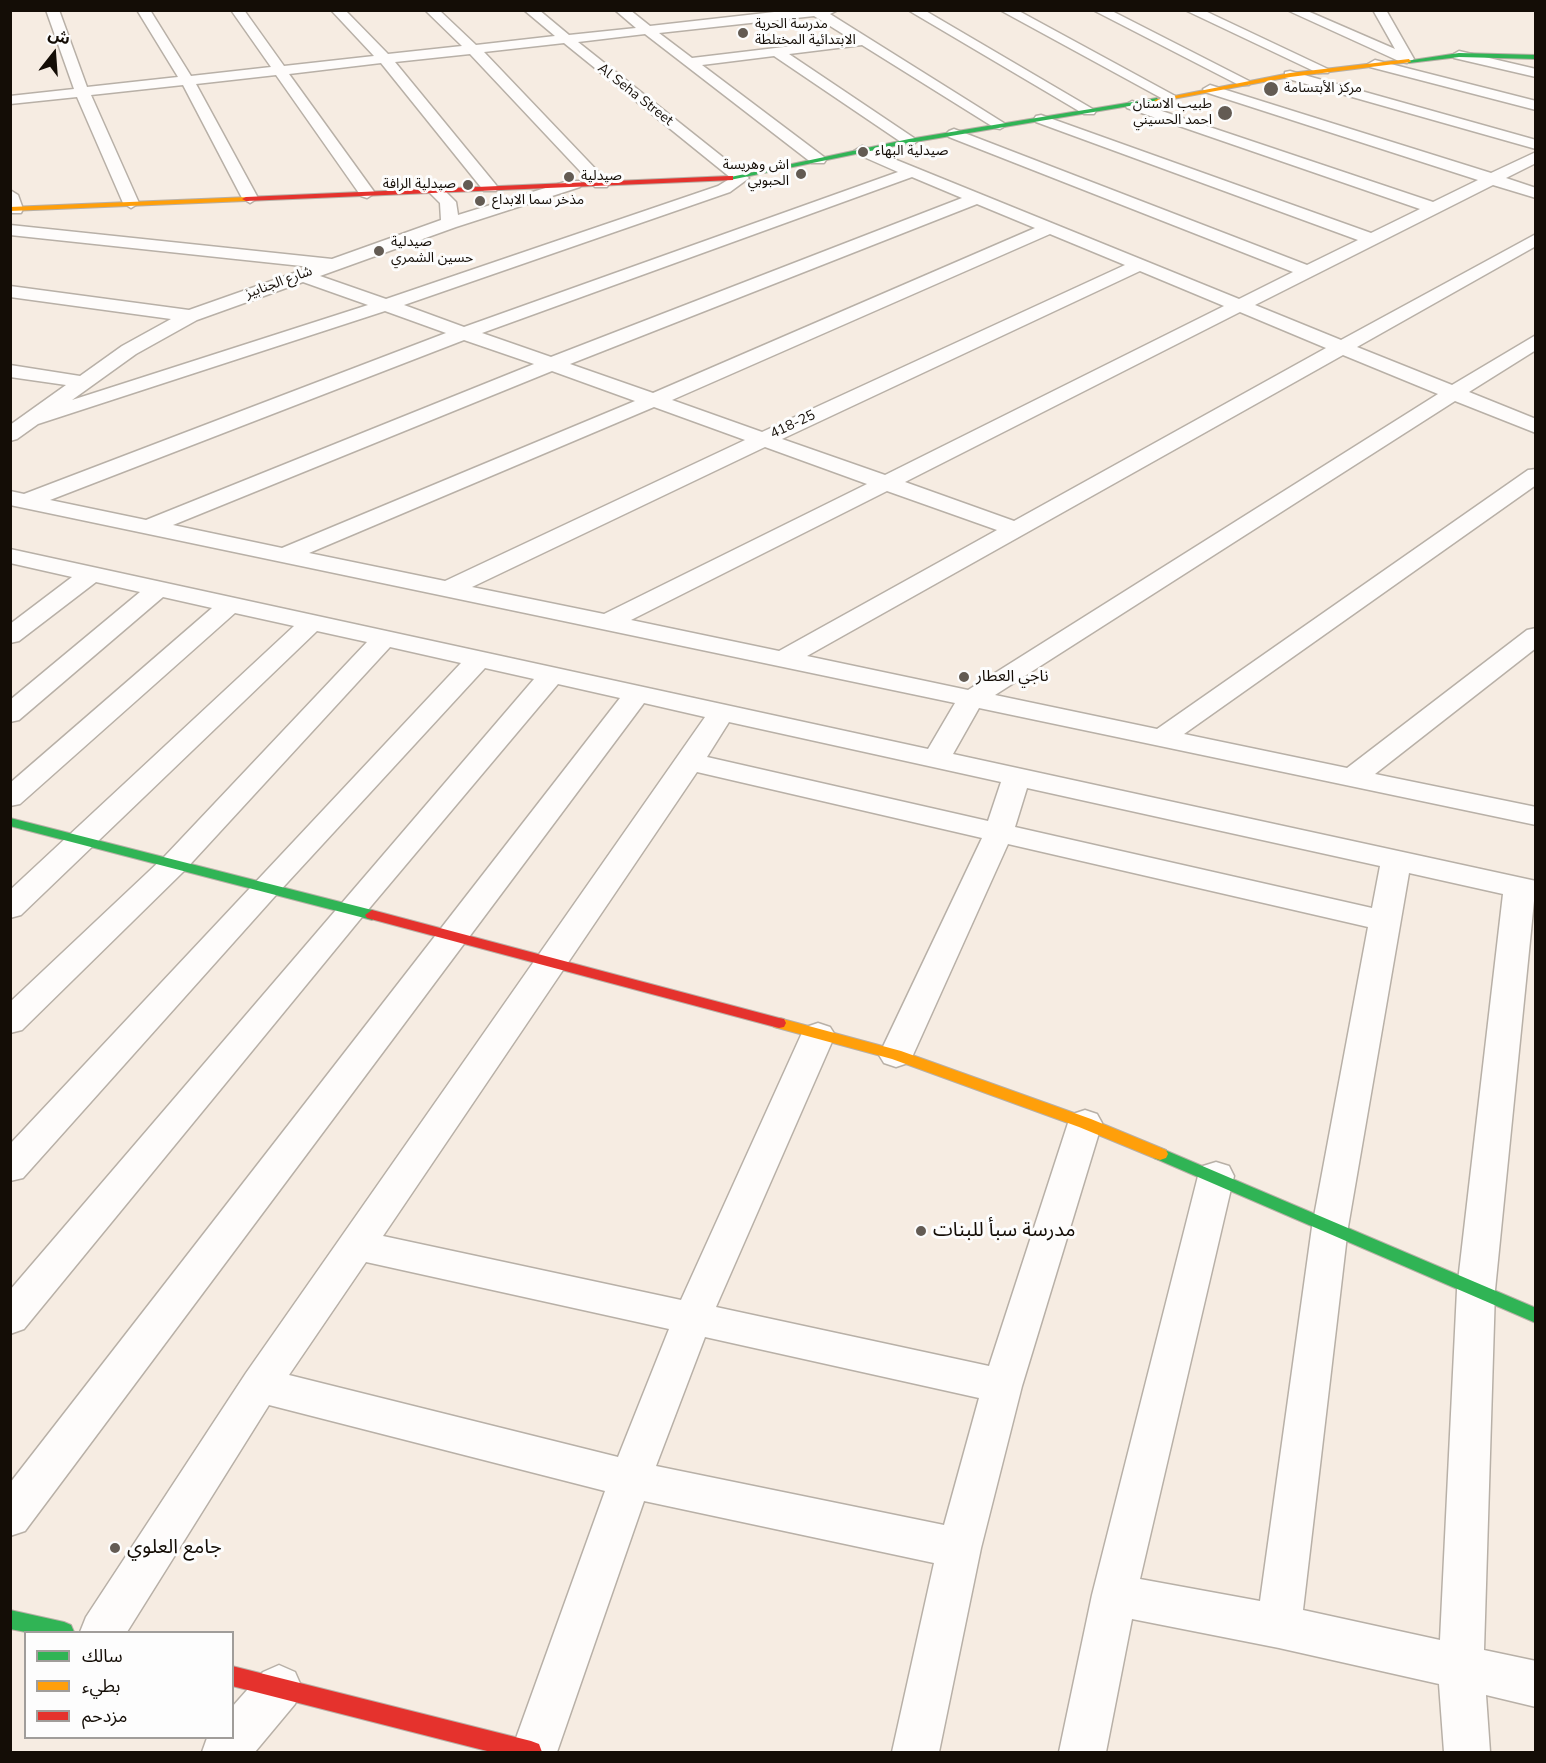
<!DOCTYPE html>
<html>
<head>
<meta charset="utf-8">
<style>
	body { margin:0 }
	#map { position:relative; width:1546px; height:1763px; overflow:hidden; background:#f6ece2; font-family:"Nunito Sans","Noto Sans Arabic",sans-serif }
	canvas { display:block }
	.frame { position:absolute; inset:0; border:12px solid #140d06; pointer-events:none }
	.legend { position:absolute; left:24px; top:1631px; width:210px; height:108px; box-sizing:border-box; background:#fdfdfd; border:2px solid #a09d9a; margin:0; padding:8px 10px; list-style:none; font-size:18px; color:#140d06 }
	.legend li { display:flex; align-items:center; gap:12px; height:30px }
	.legend b { width:30px; border:2px solid #a09d9a }
	.north { position:absolute; left:24px; top:24px; width:60px; height:60px; -webkit-text-stroke:4px #fdfdfd; paint-order:stroke; rotate:17deg; font-size:16px; font-weight:700; line-height:24px; text-align:center; color:#140d06 }
	.north::after { content:''; display:block; margin:auto; width:21px; height:27px; background:#140d06; clip-path:polygon(50% 0,100% 100%,50% 72%,0 100%) }
</style>
</head>
<body>
<div id="map">
<canvas width="1546" height="1763"></canvas>
<div class="frame"></div>
<ul class="legend">
<li><b style="height:8px;background:#30b455"></b>سالك</li>
<li><b style="height:8px;background:#ff9f0a"></b>بطيء</li>
<li><b style="height:8px;background:#e5322d"></b>مزدحم</li>
</ul>
<div class="north">ش</div>
</div>
<script>
const c = document.querySelector('canvas').getContext('2d');
c.lineJoin = 'round';
function trace(path, color, width, dash) {
  c.strokeStyle = color;
  c.lineWidth = width;
  c.lineCap = dash ? 'butt' : 'round';
  c.setLineDash(dash || []);
  c.stroke(path);
}
function fillPath(path, color) {
  c.fillStyle = color;
  c.fill(path, 'evenodd');
}
function write(font, color, halo, rows, align = 'center') {
  c.font = font + ' "Nunito Sans","Noto Sans Arabic",sans-serif';
  c.lineWidth = 6;
  c.setLineDash([]);
  c.textBaseline = 'middle';
  c.strokeStyle = halo;
  c.fillStyle = color;
  for (const [text, x, y, turn = 0] of rows) {
    c.save();
    c.translate(x, y);
    c.rotate((+turn || 0) * Math.PI / 180);
    c.textAlign = isNaN(turn) ? turn : align;
    if (halo) c.strokeText(text, 0, 0);
    c.fillText(text, 0, 0);
    c.restore();
  }
}
const street = new Path2D(`
	M46,10h13l28,77 91,-10 -41,-67h13l41,66 80,-9 -40,-57h13l40,56 90,-10 -43,-46h14l43,44 74,-8 -37,-36h14l37,35 79,-9 -31,-26h15l30,25 67,-7 -21,-18h15l20,16 142,-16h46l-8,4 177,111 -7,4 -5,-1 -133,-83 -73,9 125,84 3,3 -3,3h-10l-130,-88 -72,9 122,92 2,3 -2,3h-12l-167,-129 -67,8 171,136 -19,14 -326,113 60,22 434,-155 -41,-18 -3,-3 8,-5 377,153 54,-27 -344,-135 -3,-3 3,-3 5,-2 353,136 51,-25 -322,-118 -2,-3 2,-3 5,-1 330,118 49,-24 -293,-101 -2,-3 7,-4 301,101 45,-22 -273,-88 -2,-3 7,-4 281,88 45,-21v11l-30,15 30,10v10l-43,-13 -238,120 86,35 195,-106v12l-179,101 95,38 84,-50v15l-67,42 67,27v14l-81,-32 -460,294 162,34 371,-259 8,-1v16l-352,249 163,34 180,-138 9,-2v20l-161,126 161,33v18l-557,-117 -26,46 583,127 -41,409 -11,360 52,11v46l-50,-12 4,57h-46l-5,-68 -160,-36 -147,-29 -26,133h-47l33,-157 106,-419 5,-10 13,-4 13,4 5,10 -94,403 120,22 52,-374 56,-300 -360,-83 -95,211 -5,8 -12,4 -12,-4 -5,-8 103,-217 -285,-66 -314,464 298,64 120,-265 5,-8 12,-4 12,4 5,8 -119,272 273,59 79,-243 5,-9 12,-4 12,4 5,9 -80,263 -41,162 -42,204h-47l42,-189 -290,-62 -87,251h-46l94,-261 -336,-86 -142,227h-47l6,-15 160,-244 459,-656 -61,-14 -619,828 -15,5v-53l610,-785 -62,-14 -196,233 -338,412 -14,5v-44l524,-611 -49,-11 -209,227 -253,283 -13,3v-37l451,-481 -71,-16 -206,224 -162,159 -12,3v-31l154,-145 203,-215 -50,-11 -296,284 -11,3v-28l284,-264 -59,-13 -215,191 -10,2v-23l202,-175 -49,-11 -144,123 -9,2v-22l130,-108 -44,-10 -77,59 -9,2v-19l62,-47 -62,-14v-14l918,200 27,-46 -945,-198v-14l14,3 422,-161 -61,-22 -347,113 -21,15 -7,2v-16l56,-40 -56,-8v-12l70,11 42,-30 49,-27 -161,-22v-11l179,24 122,-43 -301,-32v-10l322,34 109,-39 -1,-17 -13,-13 2,-3h12l15,15 2,13 110,-34h12l2,3 -2,3 -124,40 -136,49 66,23 332,-113 13,-8 -167,-135 -80,9 123,129 2,3 -2,3h-12l-125,-133 -75,8 101,123 2,3 -2,3h-12l-103,-128 -92,11 86,119 -8,5 -6,-2 -85,-121 -80,9 62,114 -8,5 -8,-5 -59,-113 -92,10 48,108 -8,5 -8,-5 -46,-106 -67,7v-8l64,-7zM814,16l37,23 -159,19 -33,-25zM912,177l50,21 -411,159 -69,-24zM977,204l58,24 -382,165 -83,-29zM1050,234l75,31 -363,167 -90,-32zM1140,271l84,35 -339,169 -103,-36zM303,282l65,23 -296,95 64,-46 61,-34zM1240,312l86,36 -312,173 -109,-39zM464,340l70,24 -388,156 -96,-20zM1343,355l95,39 -470,296 -161,-34zM552,371l83,30 -353,147 -109,-23zM654,407l91,33 -300,141 -136,-28zM765,447l102,37 -263,130 -132,-27zM887,491l110,39 -218,121 -148,-31zM729,722l272,60 -13,39 -281,-64zM1027,788l353,78 -8,42 -357,-81zM1409,873l94,21 -46,396 -17,350 -137,-30 45,-383zM366,1262l303,67 -51,128 -329,-82zM705,1337l274,61 -35,127 -288,-59z
	M908,10h16l172,101 -2,3h-10z
	M1000,10h17l160,87 -7,4 -5,-1z
	M1093,10h17l141,72 -2,3h-10z
	M1185,10h18l127,60 -2,3h-10z
	M1287,10h18l90,39 -22,-39h13l28,49 -7,4 -6,-1z
	M1459,51l77,18v8l-82,-19 -2,-3z
	M1375,60l161,41v9l-166,-43 -2,-3z
	M1290,71l246,69v9l-251,-71v-6z
	M10,190l8,5 5,14 -2,4h-11z
	M279,1665l16,7 7,16 -7,16 -40,48h-53l5,-14h25v-31l31,-35z`);
const fast = new Path2D(`
	M1459,53l77,2v4l-77,-2 -50,6 -3,-2z
	M1157,98l2,3 -250,42 -179,37 -4,-2 183,-39z
	M10,818l362,92 7,5 -7,5 -362,-94z
	M1160,1148l376,160v15l-382,-165 -2,-4 2,-4z
	M10,1610l54,12 7,3 3,7h-48l-16,-3z`);
const slow = new Path2D(`
	M1409,59l2,3 -121,15 -133,25 -3,-2 136,-27z
	M249,197v4h-3l-236,10v-4z
	M779,1018l122,33 190,68 75,31 2,4 -2,4 -6,2 -6,-2 -75,-31 -187,-68 -118,-32 -2,-4 2,-4z`);
const jam = new Path2D(`
	M730,176h3v4l-487,21 -4,-2 4,-2z
	M372,910l407,108 5,1 2,4 -2,4 -5,1 -412,-110 -2,-3z
	M232,1666l299,75 8,3 3,8h-51l-259,-66z`);
trace(street, '#b8b0a7', 3);
trace(fast, '#b8b0a7', 2);
trace(slow, '#b8b0a7', 2);
trace(jam, '#b8b0a7', 2);
fillPath(street, '#fefcfb');
fillPath(fast, '#30b455');
fillPath(slow, '#ff9f0a');
fillPath(jam, '#e5322d');
for (const [x, y, r, color] of [
	[743,33,6,"#635b53"],
	[1271,89,8,"#635b53"],
	[1225,113,8,"#635b53"],
	[863,152,6,"#635b53"],
	[801,174,6,"#635b53"],
	[569,177,6,"#635b53"],
	[468,185,6,"#635b53"],
	[480,201,6,"#635b53"],
	[379,251,6,"#635b53"],
	[964,677,6,"#635b53"],
	[921,1231,6,"#635b53"],
	[115,1548,6,"#635b53"]
]) {
  const dot = new Path2D();
  dot.arc(x, y, r, 0, 2 * Math.PI);
  c.fillStyle = color;
  c.fill(dot);
  trace(dot, '#fdfdfd', 2);
}
write('14px', '#140d06', '#fdfdfd', [
	["مدرسة الحرية",755,25],
	["الابتدائية المختلطة",755,41],
	["مركز الأبتسامة",1284,89],
	["طبيب الاسنان",1212,105,"right"],
	["احمد الحسيني",1212,121,"right"],
	["صيدلية البهاء",875,152],
	["اش وهريسة",789,166,"right"],
	["الحبوبي",789,182,"right"],
	["صيدلية",581,177],
	["صيدلية الرافة",456,185,"right"],
	["مذخر سما الابداع",492,201],
	["صيدلية",391,243],
	["حسين الشمري",391,259]
], 'left');
write('14px', '#140d06', '#fdfdfd', [
	["Al Seha Street",635,95,38],
	["شارع الجنابيز",279,283,-20],
	["418-25",793,425,-25]
]);
write('16px', '#140d06', '#fdfdfd', [
	["ناجي العطار",976,677]
], 'left');
write('20px', '#140d06', '#fdfdfd', [
	["مدرسة سبأ للبنات",933,1231],
	["جامع العلوي",127,1548]
], 'left');
</script>
</body>
</html>
